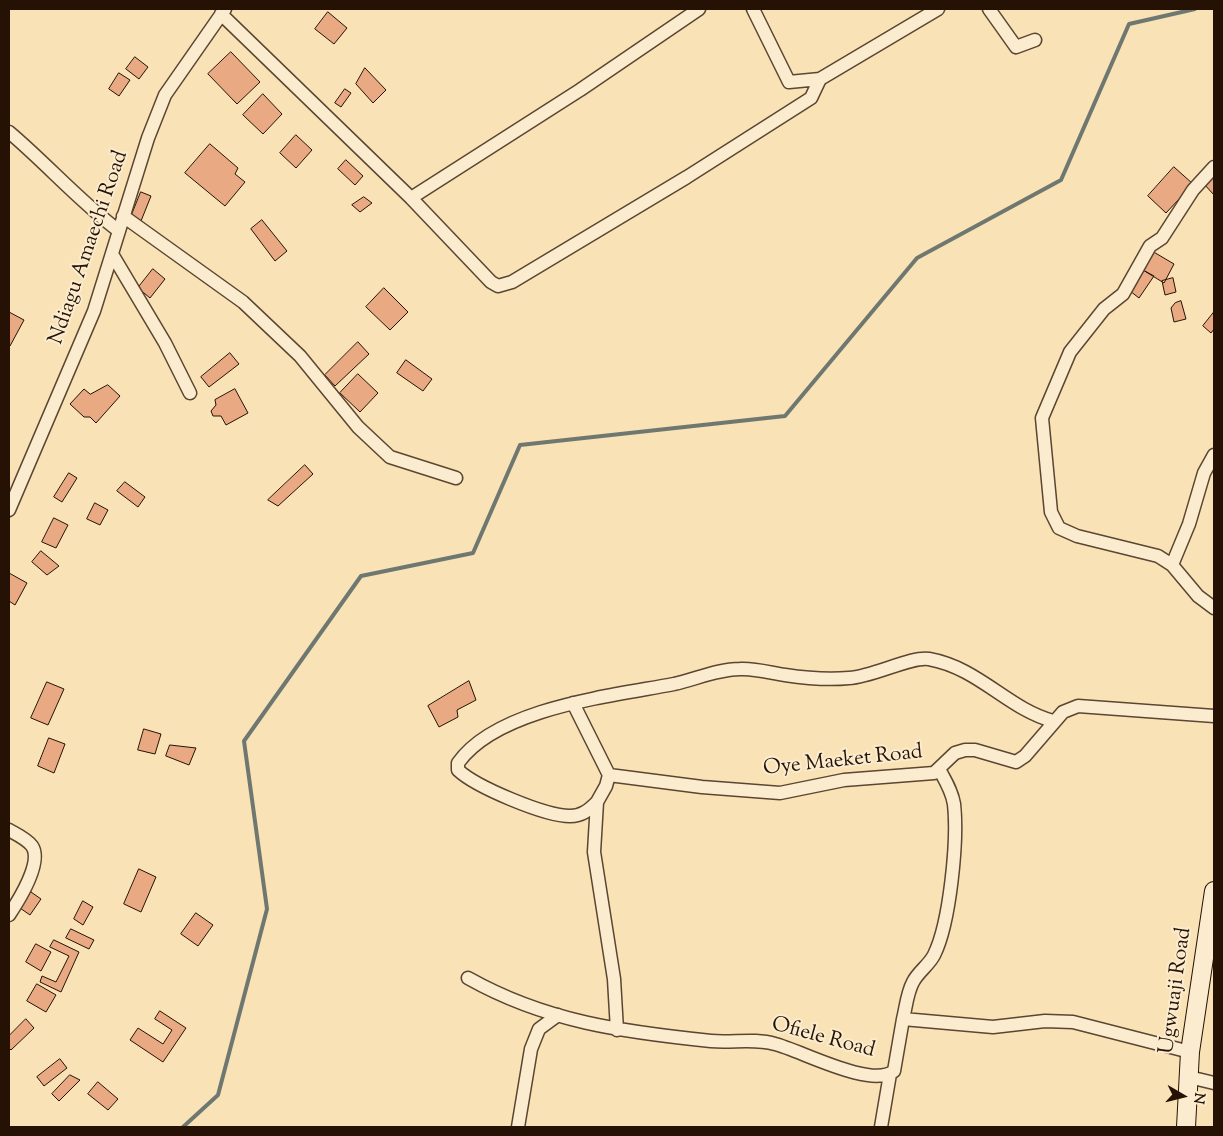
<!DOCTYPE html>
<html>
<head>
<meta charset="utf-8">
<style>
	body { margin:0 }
	#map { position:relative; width:1223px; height:1136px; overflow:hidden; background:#f9e2b5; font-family:"Sorts Mill Goudy",serif }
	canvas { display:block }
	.frame { position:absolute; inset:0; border:10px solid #251205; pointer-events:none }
	.north { position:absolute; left:1158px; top:1071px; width:50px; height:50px; -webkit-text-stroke:4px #fbeccf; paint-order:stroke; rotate:98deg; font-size:14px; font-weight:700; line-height:20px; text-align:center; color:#251205 }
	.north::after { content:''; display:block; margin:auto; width:18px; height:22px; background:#251205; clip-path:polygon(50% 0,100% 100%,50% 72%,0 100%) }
</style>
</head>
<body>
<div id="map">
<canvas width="1223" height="1136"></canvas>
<div class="frame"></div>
<div class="north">N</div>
</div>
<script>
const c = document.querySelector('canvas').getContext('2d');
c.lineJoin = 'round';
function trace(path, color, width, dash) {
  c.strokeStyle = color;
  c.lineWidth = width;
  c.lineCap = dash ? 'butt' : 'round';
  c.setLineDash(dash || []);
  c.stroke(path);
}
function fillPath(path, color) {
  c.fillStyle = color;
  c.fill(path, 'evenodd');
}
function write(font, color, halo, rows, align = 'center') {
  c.font = font + ' "Sorts Mill Goudy",serif';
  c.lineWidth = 4;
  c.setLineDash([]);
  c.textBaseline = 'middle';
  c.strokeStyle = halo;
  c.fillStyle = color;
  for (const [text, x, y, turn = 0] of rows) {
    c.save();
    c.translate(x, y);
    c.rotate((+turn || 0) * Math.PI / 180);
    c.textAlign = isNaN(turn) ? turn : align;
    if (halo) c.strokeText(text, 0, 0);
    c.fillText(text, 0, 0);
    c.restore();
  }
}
trace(new Path2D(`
	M183,1127l35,-32 49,-186 -23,-168 117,-165 112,-23 47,-108 265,-29 132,-158 144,-78 68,-156 66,-15`), '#6f7870', 4);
const building = new Path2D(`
	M328,12l19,16 -13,16 -19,-15z
	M231,52l29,30 -23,22 -29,-30z
	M135,57l13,10 -9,12 -13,-10z
	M365,68l21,22 -13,13 -17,-19z
	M119,73l11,7 -11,16 -10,-7z
	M345,89l6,4 -10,14 -6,-4z
	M263,94l19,20 -19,20 -20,-19z
	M296,135l16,15 -16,18 -16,-15z
	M210,144l28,24 -3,6 10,8 -20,24 -40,-33z
	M346,160l17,16 -8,9 -17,-16z
	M1174,167l19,17 -27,29 -18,-17z
	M1214,174v21l-10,-11z
	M141,192l10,4 -10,25 -10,-4z
	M364,197l8,6 -12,9 -8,-7z
	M262,220l25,31 -12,10 -24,-32z
	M1152,251l22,13 -10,19 -21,-13z
	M153,269l12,10 -15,19 -12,-10z
	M1143,270l11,6 -15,22 -9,-7z
	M1173,278l3,14 -11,3 -3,-14z
	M384,288l24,24 -18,18 -24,-23z
	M1181,301l5,18 -12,3 -3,-14 4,-5z
	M9,312l15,8 -14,26h-1z
	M1214,312v17l-3,4 -8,-7z
	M358,342l11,12 -34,32 -10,-11z
	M230,353l9,11 -30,23 -8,-10z
	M406,360l26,19 -9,12 -26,-18z
	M358,374l20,19 -18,19 -20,-19z
	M108,385l12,11 -24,27 -6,-6h-6l-14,-13 14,-15 6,5z
	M235,389l13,24 -22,12 -5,-9h-8l-2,-5 5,-6 -1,-5z
	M305,465l8,9 -35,32 -10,-6z
	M69,473l8,5 -15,24 -8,-5z
	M125,482l20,15 -7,10 -21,-16z
	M95,503l13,7 -8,15 -13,-6z
	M54,518l14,7 -12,23 -14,-6z
	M41,551l18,15 -12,9 -15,-13z
	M9,573l18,10 -12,22 -6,-4z
	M469,681l7,19 -19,10 1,7 -19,10 -11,-21z
	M47,682l17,7 -16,36 -17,-7z
	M144,729l17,5 -6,20 -17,-4z
	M49,738l16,6 -11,29 -16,-7z
	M170,745l26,3 -7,17 -23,-9z
	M139,869l17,8 -15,35 -17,-8z
	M31,892l10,7 -11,16 -10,-7z
	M83,901l10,6 -10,18 -9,-6z
	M196,913l17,12 -15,21 -17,-12z
	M71,929l23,11 -5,9 -23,-11z
	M54,940l25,12 -18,40 -21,-10 2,-6 14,6 13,-26 -19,-9z
	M36,944l15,8 -10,19 -15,-9z
	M37,984l19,11 -10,17 -19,-11z
	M160,1011l26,17 -23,34 -33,-22 8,-12 25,16 9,-14 -17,-11z
	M26,1019l8,9 -23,22 -2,-2v-12z
	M60,1059l7,9 -23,18 -7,-9z
	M70,1075l10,5 -21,21 -7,-7z
	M98,1082l20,17 -10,11 -20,-16z`);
fillPath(building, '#e8a983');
trace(building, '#251205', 1);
const minor = new Path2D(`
	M753,9l36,73 31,-3
	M989,9l27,38 19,-7
	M221,14l190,184 80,84 7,4 14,-4 175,-105 124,-79 9,-19 118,-70
	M9,132c38,32 70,69 110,99
	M1214,167l-21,23 -31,48 -12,8 -27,48 -19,15 -34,43 -28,66 9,94 8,16 18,8 81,20 14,9 26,31 16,12
	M411,198l169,-108 119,-81
	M123,216l120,86 57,54 58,71 32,30 66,21
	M112,254l53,89 25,50
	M9,510l85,-199 54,-173 17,-43 60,-86
	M1172,565l17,-41 15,-51 10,-18
	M573,703l36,72 -3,11 -9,16 -3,50 20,127 3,51
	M609,775l93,12 78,6 64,-13 90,-7 21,-20 10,-3h10l41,12 9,-6 38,-44 15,-6 136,10
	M597,802c-8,8 -15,14 -27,14 -25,0 -94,-29 -112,-46v-7c39,-55 153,-67 216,-79 22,-5 44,-15 66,-15 15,-1 31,4 45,6 20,3 43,5 64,3 24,-1 62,-22 80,-19 50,9 79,50 124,62
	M9,830c7,4 18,9 23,16 11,16 -13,54 -23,69
	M468,978c78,44 156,54 243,63 21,2 44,-3 64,3 25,6 96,45 119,27l9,-52 90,8 52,-6 28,1 117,30
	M903,1019c3,-12 4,-26 10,-37 5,-10 16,-17 21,-27 16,-32 24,-115 20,-151 -2,-13 -9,-24 -15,-35
	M1189,1077l25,6
	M518,1127l13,-78 8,-20 19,-14
	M881,1127l9,-53`);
const secondary = new Path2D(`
	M1186,1127l4,-75 24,-161`);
trace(minor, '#5a4631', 15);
trace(secondary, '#251205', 20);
trace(minor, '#fbeccf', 12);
trace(secondary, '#fbeccf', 18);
write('21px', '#251205', '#fbeccf', [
	["Ndiagu Amaechi Road",90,248,-71],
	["Oye Maeket Road",843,762,-6],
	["Ugwuaji Road",1177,991,-82],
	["Ofiele Road",823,1039,15]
]);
</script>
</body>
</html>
